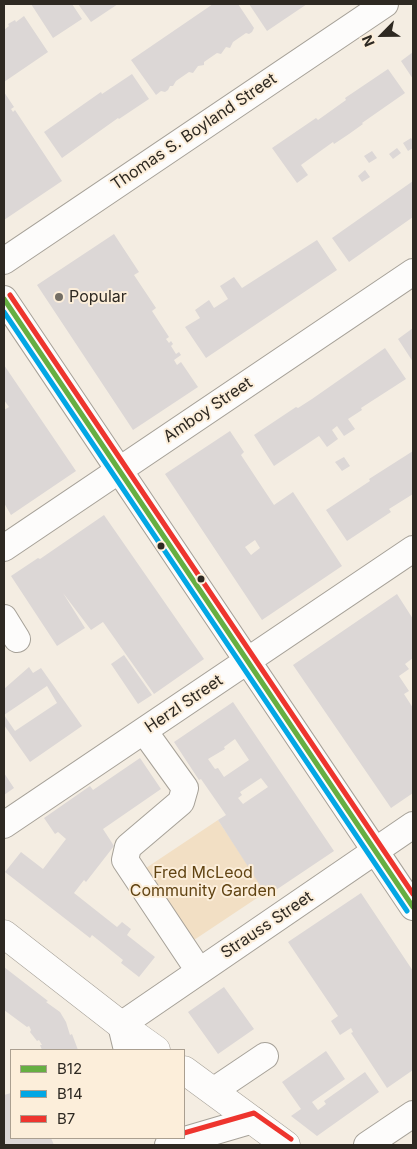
<!DOCTYPE html>
<html>
<head>
<meta charset="utf-8">
<style>
	body { margin:0 }
	#map { position:relative; width:417px; height:1149px; overflow:hidden; background:#f4ede2; font-family:Inter,sans-serif }
	canvas { display:block }
	.frame { position:absolute; inset:0; border:5px solid #2e2922; pointer-events:none }
	.legend { position:absolute; left:10px; top:1049px; width:175px; height:90px; box-sizing:border-box; background:#fceeda; border:1px solid #aa9f90; margin:0; padding:6px 9px; list-style:none; font-size:15px; color:#2e2922 }
	.legend li { display:flex; align-items:center; gap:10px; height:25px }
	.legend b { width:25px; border:1px solid #aa9f90 }
	.north { position:absolute; left:357px; top:10px; width:50px; height:50px; -webkit-text-stroke:4px #fceeda; paint-order:stroke; rotate:247deg; font-size:14px; font-weight:700; line-height:20px; text-align:center; color:#2e2922 }
	.north::after { content:''; display:block; margin:auto; width:18px; height:22px; background:#2e2922; clip-path:polygon(50% 0,100% 100%,50% 72%,0 100%) }
</style>
</head>
<body>
<div id="map">
<canvas width="417" height="1149"></canvas>
<div class="frame"></div>
<ul class="legend">
<li><b style="height:6px;background:#66af42"></b>B12</li>
<li><b style="height:6px;background:#02a7e5"></b>B14</li>
<li><b style="height:6px;background:#ee352e"></b>B7</li>
</ul>
<div class="north">N</div>
</div>
<script>
const c = document.querySelector('canvas').getContext('2d');
c.lineJoin = 'round';
function fillPath(path, color) {
  c.fillStyle = color;
  c.fill(path, 'evenodd');
}
function trace(path, color, width, dash) {
  c.strokeStyle = color;
  c.lineWidth = width;
  c.lineCap = dash ? 'butt' : 'round';
  c.setLineDash(dash || []);
  c.stroke(path);
}
function write(font, color, halo, rows, align = 'center') {
  c.font = font + ' Inter,sans-serif';
  c.lineWidth = 4;
  c.setLineDash([]);
  c.textBaseline = 'middle';
  c.strokeStyle = halo;
  c.fillStyle = color;
  for (const [text, x, y, turn = 0] of rows) {
    c.save();
    c.translate(x, y);
    c.rotate((+turn || 0) * Math.PI / 180);
    c.textAlign = isNaN(turn) ? turn : align;
    if (halo) c.strokeText(text, 0, 0);
    c.fillText(text, 0, 0);
    c.restore();
  }
}
fillPath(new Path2D(`
	M218,820l48,72 -78,52 -48,-72z`), '#f2dfc4');
fillPath(new Path2D(`
	M31,4h41l10,15 -29,19z
	M78,4h40l-27,18z
	M213,4h25l16,24 -2,4 -3,2 -3,-1 -13,9 -3,6 -4,-1 -5,7 -4,-1 -13,9v3l-6,1 -5,7 -4,-1 -13,9 -3,5h-3l-2,4 -3,2 -4,-1 -5,4 -25,-35z
	M249,4h58l-40,27z
	M24,16l24,36 -44,30v-52l5,-4 -1,-2 7,-4 1,2z
	M413,52v27l-12,-18z
	M388,69l17,24 -43,30 1,1 -14,10 -15,10 -1,-2 -32,23 7,10 -11,8 -25,-35 44,-30 2,2 28,-20 -1,-2z
	M132,74l17,25 -30,20 -1,-1 -56,40 -18,-26 57,-40 1,2z
	M4,92l10,15 -3,2 2,3 2,-2 47,71 -58,39z
	M411,138l2,3v7l-5,3 -5,-8z
	M397,148l4,5 -8,6 -4,-5z
	M372,151l5,7 -8,5 -5,-7z
	M365,170l5,7 -8,5 -4,-6z
	M413,181v36l-64,45 -17,-24z
	M114,234l25,38 -5,3 22,33 -4,3 17,26 -3,2 3,4 2,-2 2,3 -2,2 5,8 3,-2 2,3 -7,5 3,5 4,-3 17,25 -65,43 -96,-145z
	M317,240l20,30 -131,88 -21,-31 15,-9 -5,-8 14,-10 5,8 14,-9 -8,-13 14,-9 8,11z
	M413,328v34l-15,-23z
	M385,348l21,31 -45,29 1,2 -14,9 7,10 -11,7 -7,-10 -5,4 6,9 -11,8 -8,-11 -45,30 -20,-31 42,-28 2,1 14,-9z
	M4,365l72,106 -65,44 -7,-12v-93l5,-3 -5,-7z
	M230,431l14,21 -3,3 33,50 19,-13 49,74 -80,54 -97,-146zM255,540l5,8 -9,7 -6,-8z
	M413,451v43l-24,15 2,3 -44,29 -21,-31 44,-29 -1,-2z
	M344,457l6,9 -8,5 -7,-9z
	M104,515l100,144 -50,35 -51,-72 -12,8 -28,-37 22,35 -28,18 -46,-70 27,-18 2,1z
	M397,594l16,25v39l-8,6 4,5 -10,7 10,15 -5,3 9,14v85l-22,15 -98,-143z
	M124,655l28,40 -14,9 -27,-40z
	M29,667l4,6 8,-5 41,58 -52,36 -26,-37v-10l11,16 42,-28 -10,-17 -43,29v-26z
	M233,702l101,149 -67,45 -49,-76 8,-5 -25,-36 -2,1 -25,-38zM235,739l14,21 -25,17 -6,-9 -3,1 -7,-10 17,-10 -1,-2zM261,778l7,9 -25,17 -5,-6 4,-3 -2,-3z
	M140,758l21,31 -58,40 11,17 -28,36 -2,-2 -10,13 43,34 5,-5 9,7 -4,6 28,22 -16,20 -18,-14 2,-3 -31,-25 -2,3 -85,-66 16,-20 22,17 23,-30 -8,-7 -3,2 -11,-16 46,-32 3,4z
	M4,773l10,15 -10,7z
	M361,893l52,78v99l-26,18 -36,-55 2,-1 -2,-4 -11,7 -9,-14 7,-5 -50,-74z
	M4,967l44,34 -2,1 14,10 6,10 4,13 2,-1 6,16h-36l-2,-5h2l-3,-5 -2,1 -7,-9 1,-2 -2,-4 -2,1 -23,-17z
	M224,987l30,42 -36,25 -30,-42z
	M326,1051l19,28 -33,23 6,8 8,-6 -2,-3 41,-29 14,20 -62,44 -26,-20 10,-7 -19,-27z
	M11,1093v45h40l3,7h-50v-50z`), '#dcd7d6');
const minor = new Path2D(`
	M4,261l381,-257
	M4,299l409,608
	M4,548l409,-276
	M4,618l13,21
	M144,731l41,57 -4,14 -53,45 -3,13 74,111
	M4,825l409,-276
	M127,1050l-6,-25 292,-200
	M213,1091l52,-35
	M168,1145l85,-25
	M367,1145l46,-31`);
const major = new Path2D(`
	M4,934l117,91 35,25
	M184,1070l102,75`);
trace(minor, '#a6a198', 28);
trace(major, '#a6a198', 29);
trace(minor, '#fdfcfb', 26);
trace(major, '#fdfcfb', 28);
trace(new Path2D(`
	M4,299l409,608`), '#66af42', 5);
trace(new Path2D(`
	M4,312l403,599`), '#02a7e5', 5);
trace(new Path2D(`
	M10,295l403,599
	M184,1133l70,-20 37,26`), '#ee352e', 5);
for (const [x, y, r, color] of [
	[59,297,5,"#736e65"],
	[161,546,4.5,"#2e2922"],
	[201,579,4.5,"#2e2922"]
]) {
  const dot = new Path2D();
  dot.arc(x, y, r, 0, 2 * Math.PI);
  c.fillStyle = color;
  c.fill(dot);
  trace(dot, '#fceeda', 2);
}
write('16px', '#2e2922', '#fceeda', [
	["Thomas S. Boyland Street",194,132,-34],
	["Amboy Street",208,410,-34],
	["Herzl Street",184,704,-34],
	["Strauss Street",267,925,-34]
]);
write('16px', '#2e2922', '#fceeda', [
	["Popular",69,297]
], 'left');
write('16px', '#614413', '#fceeda', [
	["Fred McLeod",203,873],
	["Community Garden",203,891]
]);
</script>
</body>
</html>
